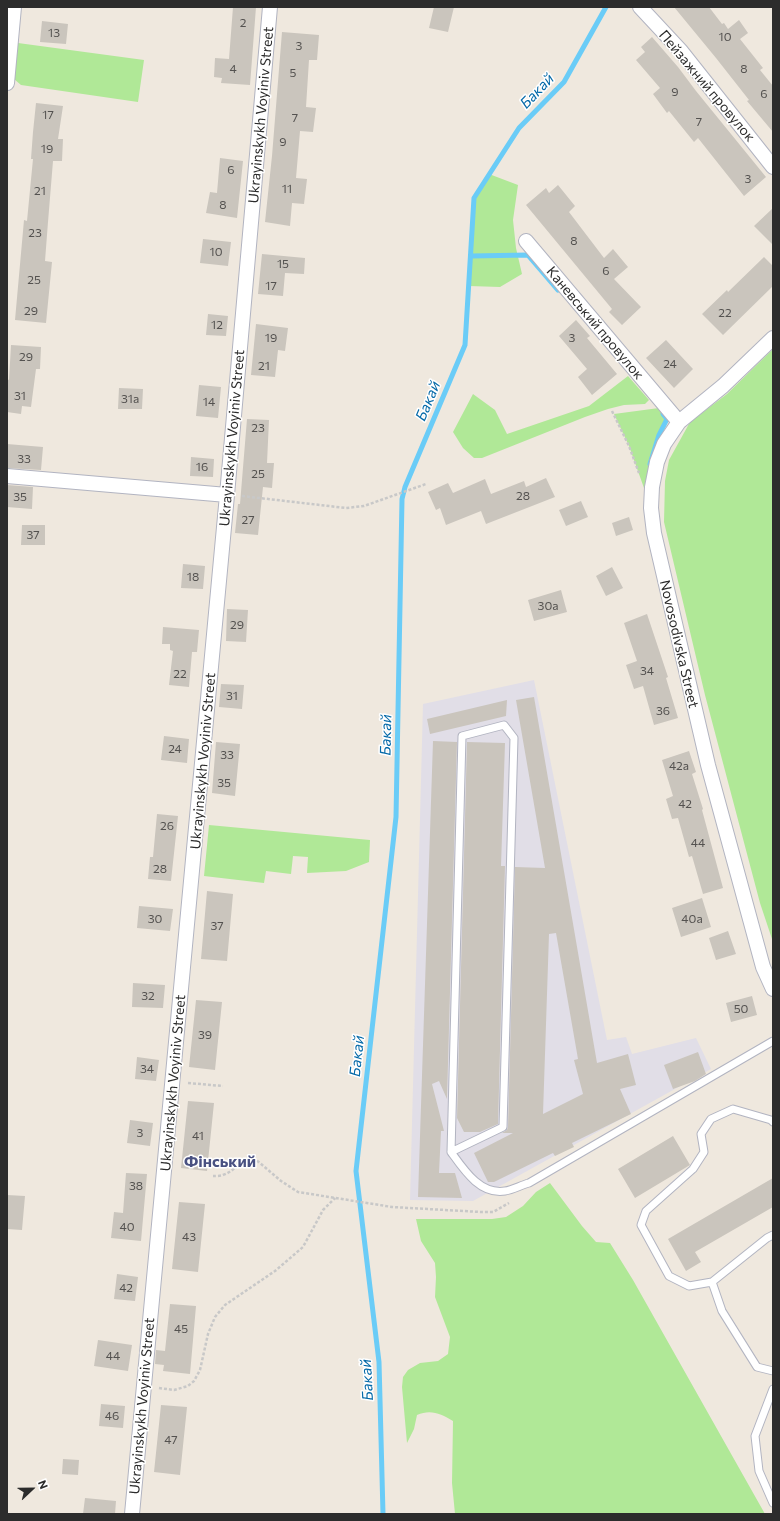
<!DOCTYPE html>
<html>
<head>
<meta charset="utf-8">
<style>
	body { margin:0 }
	#map { position:relative; width:780px; height:1521px; overflow:hidden; background:#efe8de; font-family:Commissioner,sans-serif }
	canvas { display:block }
	.frame { position:absolute; inset:0; border:8px solid #2c2c2c; pointer-events:none }
	.north { position:absolute; left:12px; top:1469px; width:40px; height:40px; -webkit-text-stroke:3px #fff; paint-order:stroke; rotate:68deg; font-size:11px; font-weight:700; line-height:16px; text-align:center; color:#2c2c2c }
	.north::after { content:''; display:block; margin:auto; width:14px; height:18px; background:#2c2c2c; clip-path:polygon(50% 0,100% 100%,50% 72%,0 100%) }
</style>
</head>
<body>
<div id="map">
<canvas width="780" height="1521"></canvas>
<div class="frame"></div>
<div class="north">N</div>
</div>
<script>
const c = document.querySelector('canvas').getContext('2d');
c.lineJoin = 'round';
function fillPath(path, color) {
  c.fillStyle = color;
  c.fill(path, 'evenodd');
}
function trace(path, color, width, dash) {
  c.strokeStyle = color;
  c.lineWidth = width;
  c.lineCap = dash ? 'butt' : 'round';
  c.setLineDash(dash || []);
  c.stroke(path);
}
function write(font, color, halo, rows, align = 'center') {
  c.font = font + ' Commissioner,sans-serif';
  c.lineWidth = 3;
  c.setLineDash([]);
  c.textBaseline = 'middle';
  c.strokeStyle = halo;
  c.fillStyle = color;
  for (const [text, x, y, turn = 0] of rows) {
    c.save();
    c.translate(x, y);
    c.rotate((+turn || 0) * Math.PI / 180);
    c.textAlign = isNaN(turn) ? turn : align;
    if (halo) c.strokeText(text, 0, 0);
    c.fillText(text, 0, 0);
    c.restore();
  }
}
fillPath(new Path2D(`
	M534,680l73,360 19,-3 6,17 64,-16 15,31 -238,132 -63,-1 13,-496z`), '#e1dee7');
fillPath(new Path2D(`
	M18,43l126,17 -6,42 -117,-17 -7,-6z
	M489,174l29,11 -5,35 3,28 6,26 -22,13 -31,-1 5,-88z
	M773,349v593l-13,-39 -55,-208 -41,-173 1,-41 4,-21 21,-38 37,-28z
	M628,376l21,24 -4,4 -21,1 -16,4 -23,8 -103,41h-8l-11,-10 -10,-16 20,-38 22,16 12,24 82,-28z
	M659,408l8,11c-12,22 -17,45 -23,69l-15,-42 -15,-32z
	M209,825l161,15 -1,22 -23,9 -39,2 1,-16 -15,-1 -2,18 -25,-3 -2,12 -60,-7z
	M550,1183l32,43 14,16 14,1 23,37 132,234h-310l-3,-31 1,-62c-12,-7 -22,-12 -36,-6l-3,14 -7,14 -5,-56 1,-10 5,-7 12,-7 18,-2 10,-7 2,-17 -15,-40 1,-20 -1,-14 -14,-22 -5,-22h76l14,-2 17,-11 13,-14z`), '#b0e897');
trace(new Path2D(`
	M471,256l57,-1 30,35
	M650,464l9,-29 8,-16 -4,-5
	M383,1514l-4,-152 -23,-191 40,-354 6,-318 3,-12 60,-142 9,-147 45,-70 45,-46 42,-75`), '#6accf7', 5);
fillPath(new Path2D(`
	M233,7h23l-6,78 -29,-2 1,-5 -8,-1 1,-19 14,1z
	M434,7h20l-6,25 -19,-4z
	M674,7h35l13,17 2,-1 4,6 11,-9 9,13 -8,6 23,29 -3,2 13,16v46l-26,-31 2,-1 -33,-42z
	M42,21l26,3 -2,20 -26,-2z
	M282,32l37,3 -2,25h-8l-3,47 10,1 -3,24 -13,-1 -4,47 11,1 -3,25 -12,-1 -2,23 -25,-4 7,-66z
	M652,37l26,30 18,24 70,86 -22,19 -46,-58 -4,4 -25,-31 -2,2 -14,-19 7,-6 -24,-28 9,-8 -4,-5z
	M36,103l27,3 -5,33h5l-1,22h-9l-5,61 -3,39 7,1 -6,61 -31,-3 9,-100 3,1 6,-62h-2l2,-27z
	M220,158l23,3 -6,57 -31,-5 4,-21 7,1z
	M558,185l17,21 -6,6 35,46 9,-9 15,18 -14,12 27,28 -19,18 -13,-13 3,-3 -86,-104 20,-17 3,5z
	M773,208v37l-19,-19z
	M203,239l28,3 -3,24 -28,-3z
	M262,254l43,4 -1,16 -19,-1 -2,23 -25,-2z
	M764,257l9,9v20l-50,49 -21,-21 25,-24 1,2z
	M208,314l20,2 -2,20 -20,-1z
	M576,320l14,16 -3,2 30,36 -25,21 -14,-18 9,-8 -28,-33z
	M256,324l32,4 -3,23 -7,-1 -3,27 -24,-2z
	M666,340l27,29 -19,19 -28,-30z
	M11,345l30,2 -1,22h-4l-5,38 -9,-1 -1,8 -14,-2v-33l2,1z
	M199,385l22,2 -3,31 -22,-2z
	M119,388l24,1 -1,20h-24z
	M247,419l22,1 -2,43h7l-2,25 -9,-1 -5,48 -23,-2 3,-29h2z
	M7,444l36,3 -2,23 -34,-2z
	M191,457l23,2 -1,18 -23,-1z
	M546,478l9,19 -69,27 -5,-13 -35,14 -6,-17 -4,2 -8,-18 20,-9 5,10 32,-14 6,15 33,-13 2,6z
	M7,485l26,2 -1,22 -25,-2z
	M581,501l7,16 -22,9 -7,-16z
	M629,517l4,13 -17,6 -4,-13z
	M22,525h23v20h-24z
	M183,564l22,2 -2,23 -22,-1z
	M612,567l11,21 -17,8 -10,-20z
	M561,590l6,22 -33,9 -6,-21z
	M227,609l21,1 -2,32 -20,-1z
	M647,614l21,63 -2,1 12,40 -24,7 -11,-39 -9,3 -8,-24 11,-4 -13,-38z
	M163,627l36,3 -2,22h-5l-3,35 -20,-2 4,-34 -3,-1v-6h-8z
	M221,684l23,1 -2,24 -23,-2z
	M534,697l63,366 31,-9 8,31 -16,4 11,25 -59,29 2,4 -19,9 -2,-3 -59,29h-6l-14,-29 39,-20h-11l5,-3 1,-3 7,-260 30,1 -29,-168zM556,933l22,126 -4,1 9,34 -40,20 6,-180z
	M507,700l-1,16 -76,18 -3,-15z
	M164,736l25,3 -2,24 -26,-3z
	M433,741l24,1 -10,357 -8,-18 -7,3 12,47h-3l-2,42h16l7,25 -44,-1z
	M216,742l24,2 -5,52 -23,-3z
	M467,742l38,1 -4,123h4l-7,258 -18,8h-16l-7,-14z
	M689,751l7,21 -4,2 11,35 -1,1 21,78 -20,6 -11,-38 -3,1 -11,-39 -6,1 -6,-20 7,-3 -11,-36z
	M157,814l21,2 -7,65 -23,-2 2,-22h3z
	M207,891l26,3 -6,67 -26,-2z
	M702,898l9,29 -30,10 -9,-29z
	M139,906l34,3 -3,22 -33,-3z
	M728,931l8,23 -20,6 -7,-22z
	M133,983l32,2 -2,23 -31,-1z
	M752,996l5,19 -26,7 -5,-19z
	M196,1000l26,2 -7,68 -26,-3z
	M698,1052l8,22 -11,7 -22,8 -9,-24z
	M137,1057l22,3 -3,21 -21,-2z
	M188,1101l26,2 -7,68 -26,-3z
	M130,1120l23,3 -3,23 -23,-3z
	M673,1136l17,29 -55,33 -17,-29z
	M126,1173l21,1 -6,67 -30,-3 3,-26 9,1z
	M773,1178v29l-78,45 6,10 -15,9 -18,-32z
	M7,1195l18,1 -3,34 -15,-1z
	M179,1202l26,2 -7,68 -26,-3z
	M117,1274l21,3 -3,24 -21,-2z
	M170,1304l26,2 -6,68 -27,-3 1,-6 -9,-1 1,-14 9,1z
	M98,1340l34,5 -4,26 -34,-5z
	M101,1404l24,2 -2,22 -24,-2z
	M161,1405l26,2 -7,68 -26,-3z
	M63,1459l16,1 -1,15 -16,-1z
	M85,1498l31,3 -1,13h-32z`), '#cac5bd');
const service = new Path2D(`
	M451,1152l52,-25 11,-389 -10,-13 -42,11 -11,416c13,18 29,43 54,39 8,-1 16,-6 24,-8l244,-142
	M773,1235l-6,3 -55,44 10,29 35,56 16,4
	M712,1282l-23,4 -20,-10 -28,-51 5,-14 47,-42 11,-17 -3,-18 10,-15 22,-10 38,11 2,2
	M773,1389l-18,47 4,35 14,32`);
const minor = new Path2D(`
	M640,7l41,44 92,116
	M7,83l7,-76
	M526,241l153,181
	M773,338l-50,48 -44,36 -15,22 -7,18 -5,25 -1,21 3,25 54,232 55,202 10,22
	M7,476l220,19
	M132,1514l95,-1019 43,-488`);
trace(service, '#b2b4c1', 9);
trace(minor, '#b2b4c1', 16);
trace(new Path2D(`
	M612,411l17,35 10,27
	M242,496l104,12 18,-2 62,-22
	M188,1083l35,3
	M213,1176c3,0 8,0 10,-1 13,-4 16,-16 31,-17l27,23 17,11 94,15 89,5h12l16,-9
	M159,1388l15,2 14,-4 6,-5 6,-11 8,-36 7,-17 10,-12 50,-34 28,-24 20,-37 12,-12`), '#c8c8c8', 2.5, [3, 2]);
trace(service, '#fff', 7);
trace(minor, '#fff', 14);
write('12px', '#545250', null, [
	["2",243,23],
	["13",54,33],
	["10",725,37],
	["3",299,46],
	["4",233,69],
	["8",744,69],
	["5",293,73],
	["9",675,92],
	["6",764,94],
	["17",48,115],
	["7",295,118],
	["7",699,122],
	["9",283,142],
	["19",47,149],
	["6",231,170],
	["3",748,179],
	["11",287,189],
	["21",40,191],
	["8",223,205],
	["23",35,233],
	["8",574,241],
	["10",216,252],
	["15",283,264],
	["6",606,271],
	["25",34,280],
	["17",271,286],
	["29",31,311],
	["22",725,313],
	["12",217,325],
	["19",271,338],
	["3",572,338],
	["29",26,357],
	["24",670,364],
	["21",264,366],
	["31",20,396],
	["31а",130,399],
	["14",209,402],
	["23",258,428],
	["33",24,459],
	["16",202,467],
	["25",258,474],
	["28",523,496],
	["35",20,497],
	["27",248,520],
	["37",33,535],
	["18",193,577],
	["30а",548,606],
	["29",237,625],
	["34",647,671],
	["22",180,674],
	["31",232,696],
	["36",663,711],
	["24",175,749],
	["33",227,755],
	["42а",679,766],
	["35",224,783],
	["42",685,804],
	["26",167,826],
	["44",698,843],
	["28",160,869],
	["30",155,919],
	["40а",692,919],
	["37",217,926],
	["32",148,996],
	["50",741,1009],
	["39",205,1035],
	["34",147,1069],
	["3",140,1133],
	["41",198,1136],
	["38",136,1186],
	["40",127,1227],
	["43",189,1237],
	["42",126,1288],
	["45",181,1329],
	["44",113,1356],
	["46",112,1416],
	["47",171,1440]
]);
write('14px', '#2c2c2c', '#fff', [
	["Пейзажний провулок",707,86,50],
	["Ukrayinskykh Voyiniv Street",261,115,-85],
	["Каневський провулок",595,323,50],
	["Ukrayinskykh Voyiniv Street",232,438,-85],
	["Novosodivska Street",679,644,77],
	["Ukrayinskykh Voyiniv Street",203,761,-85],
	["Ukrayinskykh Voyiniv Street",173,1083,-85],
	["Ukrayinskykh Voyiniv Street",142,1406,-85]
]);
write('italic 15px', '#0469a8', '#fff', [
	["Бакай",537,91,-46],
	["Бакай",428,401,-67],
	["Бакай",386,735,-89],
	["Бакай",357,1056,-84],
	["Бакай",367,1380,-93]
]);
write('bold 16px', '#495181', '#fff', [
	["Фінський",220,1162]
]);
</script>
</body>
</html>
